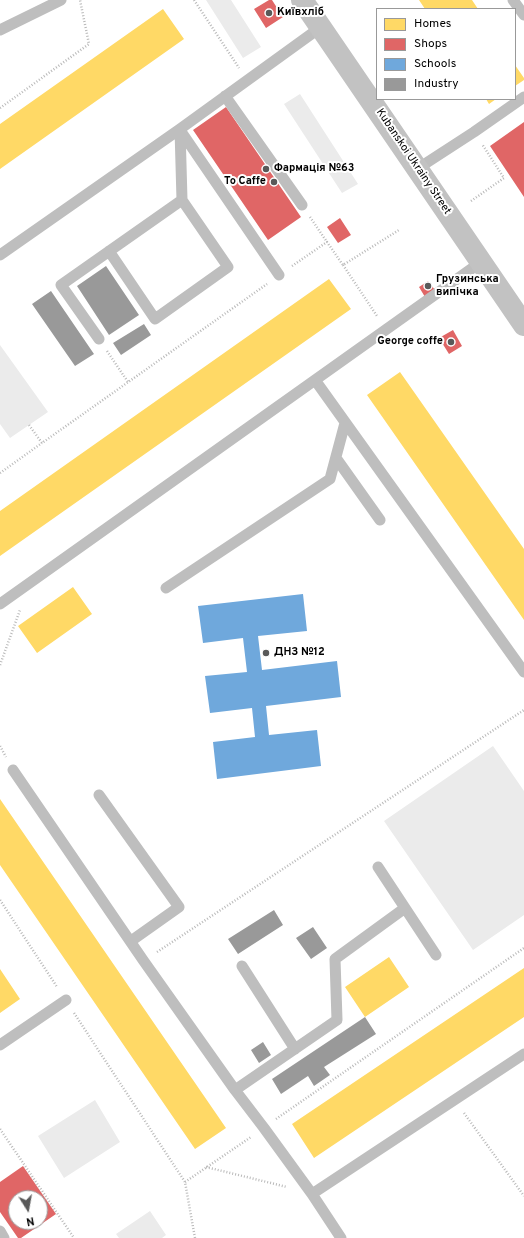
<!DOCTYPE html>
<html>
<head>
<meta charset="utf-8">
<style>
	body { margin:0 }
	#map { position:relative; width:524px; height:1238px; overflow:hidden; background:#fff; font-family:Overpass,sans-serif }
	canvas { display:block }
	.legend { position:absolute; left:376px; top:8px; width:140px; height:92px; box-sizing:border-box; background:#fff; border:1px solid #999; margin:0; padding:5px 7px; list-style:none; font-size:12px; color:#000 }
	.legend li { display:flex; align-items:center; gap:8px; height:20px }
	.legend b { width:20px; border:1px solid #999 }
	.north { position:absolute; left:8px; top:1190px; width:40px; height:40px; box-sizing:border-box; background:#fff; border:1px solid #999; border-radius:50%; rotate:169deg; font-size:11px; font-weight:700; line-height:16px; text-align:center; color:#000 }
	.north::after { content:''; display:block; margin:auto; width:14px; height:18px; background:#595959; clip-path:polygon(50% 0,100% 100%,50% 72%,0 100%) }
</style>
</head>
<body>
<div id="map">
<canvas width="524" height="1238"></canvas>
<ul class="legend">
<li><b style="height:11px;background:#ffd966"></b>Homes</li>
<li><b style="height:11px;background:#e06666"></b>Shops</li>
<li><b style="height:11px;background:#6fa8dc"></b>Schools</li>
<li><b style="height:11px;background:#999"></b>Industry</li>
</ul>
<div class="north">N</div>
</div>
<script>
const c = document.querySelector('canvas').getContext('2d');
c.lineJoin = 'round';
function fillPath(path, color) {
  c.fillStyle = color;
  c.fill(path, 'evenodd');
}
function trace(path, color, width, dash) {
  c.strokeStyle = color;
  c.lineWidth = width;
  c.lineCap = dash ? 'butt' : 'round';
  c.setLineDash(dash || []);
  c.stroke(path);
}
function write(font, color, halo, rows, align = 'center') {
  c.font = font + ' Overpass,sans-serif';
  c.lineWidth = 4;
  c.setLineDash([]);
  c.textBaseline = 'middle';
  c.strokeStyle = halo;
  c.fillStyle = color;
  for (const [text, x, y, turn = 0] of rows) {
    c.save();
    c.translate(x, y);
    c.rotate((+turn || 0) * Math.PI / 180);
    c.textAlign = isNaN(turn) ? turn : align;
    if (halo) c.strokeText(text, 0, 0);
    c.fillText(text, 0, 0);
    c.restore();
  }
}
fillPath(new Path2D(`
	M206,0h25l30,47 -18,11z
	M300,94l58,90 -16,9 -58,-89z
	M0,345l48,67 -38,26 -10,-14z
	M493,746l31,45v124l-51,35 -89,-129z
	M95,1100l25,42 -56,36 -26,-42z
	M150,1211l16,24 -4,3h-43l-3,-4z`), '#ebebeb');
fillPath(new Path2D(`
	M419,0h53l6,9h-53z
	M163,9l21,30 -184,130v-45z
	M515,65l9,13v2l-9,6z
	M486,99h10l-7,5z
	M329,279l22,30 -351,247v-45z
	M400,372l124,177v71l-157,-225z
	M73,587l19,27 -55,39 -19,-27z
	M0,799l226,329 -31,21 -195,-284z
	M389,957l20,30 -44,30 -20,-30z
	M524,968v49l-210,141 -22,-34z
	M0,969l20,30 -20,14z`), '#ffd966');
fillPath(new Path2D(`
	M269,0h3l11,17 -17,11 -12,-19z
	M226,107l75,110 -33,23 -75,-110z
	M524,122v75l-34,-51z
	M340,218l11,17 -13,8 -11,-16z
	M428,281l7,9 -10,7 -6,-10z
	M453,330l9,16 -13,8 -10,-16z
	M23,1166l33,48 -35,24h-3l-18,-26v-30zM16,1198h24v24h-24z`), '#e06666');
fillPath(new Path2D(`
	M303,594l4,37 -49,5 4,34 75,-9 4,36 -75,9 3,29 48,-5 4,36 -104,13 -4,-37 42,-5 -3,-29 -42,5 -5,-37 42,-4 -4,-34 -40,5 -5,-37z`), '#6fa8dc');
fillPath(new Path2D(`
	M106,266l33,49 -30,20 -32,-49z
	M51,291l43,63 -19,12 -43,-62z
	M144,324l7,11 -30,20 -8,-12z
	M274,910l9,15 -45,29 -10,-15z
	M313,927l14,21 -16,11 -15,-21z
	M365,1017l11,17 -52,33 6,8 -16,11 -6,-10 -27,18 -9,-15z
	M263,1042l8,13 -12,8 -8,-13z`), '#999');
trace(new Path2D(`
	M194,0l45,68
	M0,108l89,-64 -9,-44
	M471,201l33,-23 -22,-34
	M310,217l17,25
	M343,265l34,51
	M292,266l35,-24 16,23 56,-35
	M107,351l21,31
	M29,425l13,18 225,-159
	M0,473l42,-30
	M0,665l20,-55
	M0,746l6,11
	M0,900l57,87
	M157,952l367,-242
	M74,1013l111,169 10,56
	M464,1113l60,83
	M276,1119l248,-171
	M0,1129l74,109
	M206,1167l81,20
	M185,1182l66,-45`), '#b9b9b9', 2.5, [1, 2]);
trace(new Path2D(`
	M513,0l11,15
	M0,30l61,-30
	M225,96l77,109
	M180,130l99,145
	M417,169l57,-37 50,-35
	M109,251l46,68 73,-52 -46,-67
	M0,255l180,-126 141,-102
	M99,339l-38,-54 121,-85 -2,-71
	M315,380l209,292
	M336,458l44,62
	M166,588l164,-109 15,-56
	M0,604l481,-342
	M13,770l130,190 92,130 29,38 48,66 29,44
	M99,795l80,112 -48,34
	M378,867l58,88
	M242,966l53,83
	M0,1045l66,-45
	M235,1090l102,-70 -2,-61 70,-51
	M312,1194l212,-140
	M0,1231l4,7`), '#bebebe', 11);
trace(new Path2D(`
	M302,0l222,325`), '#c2c2c2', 22);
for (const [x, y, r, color] of [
	[269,13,4,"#595959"],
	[266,169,4,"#595959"],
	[274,182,4,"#595959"],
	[428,286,4,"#595959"],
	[451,342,4,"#595959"],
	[266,653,4,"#595959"]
]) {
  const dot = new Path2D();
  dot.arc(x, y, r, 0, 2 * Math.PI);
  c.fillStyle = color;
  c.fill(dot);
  trace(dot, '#fff', 1.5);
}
write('bold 11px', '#000', '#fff', [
	["Київхліб",277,13],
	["Фармація №63",274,169],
	["To Caffe",266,182,"right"],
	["Грузинська",436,280],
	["випічка",436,293],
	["George coffe",443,342,"right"],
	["ДНЗ №12",274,653]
], 'left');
write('11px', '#000', '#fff', [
	["Kubanskoi Ukrainy Street",413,162,56]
]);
</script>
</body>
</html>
